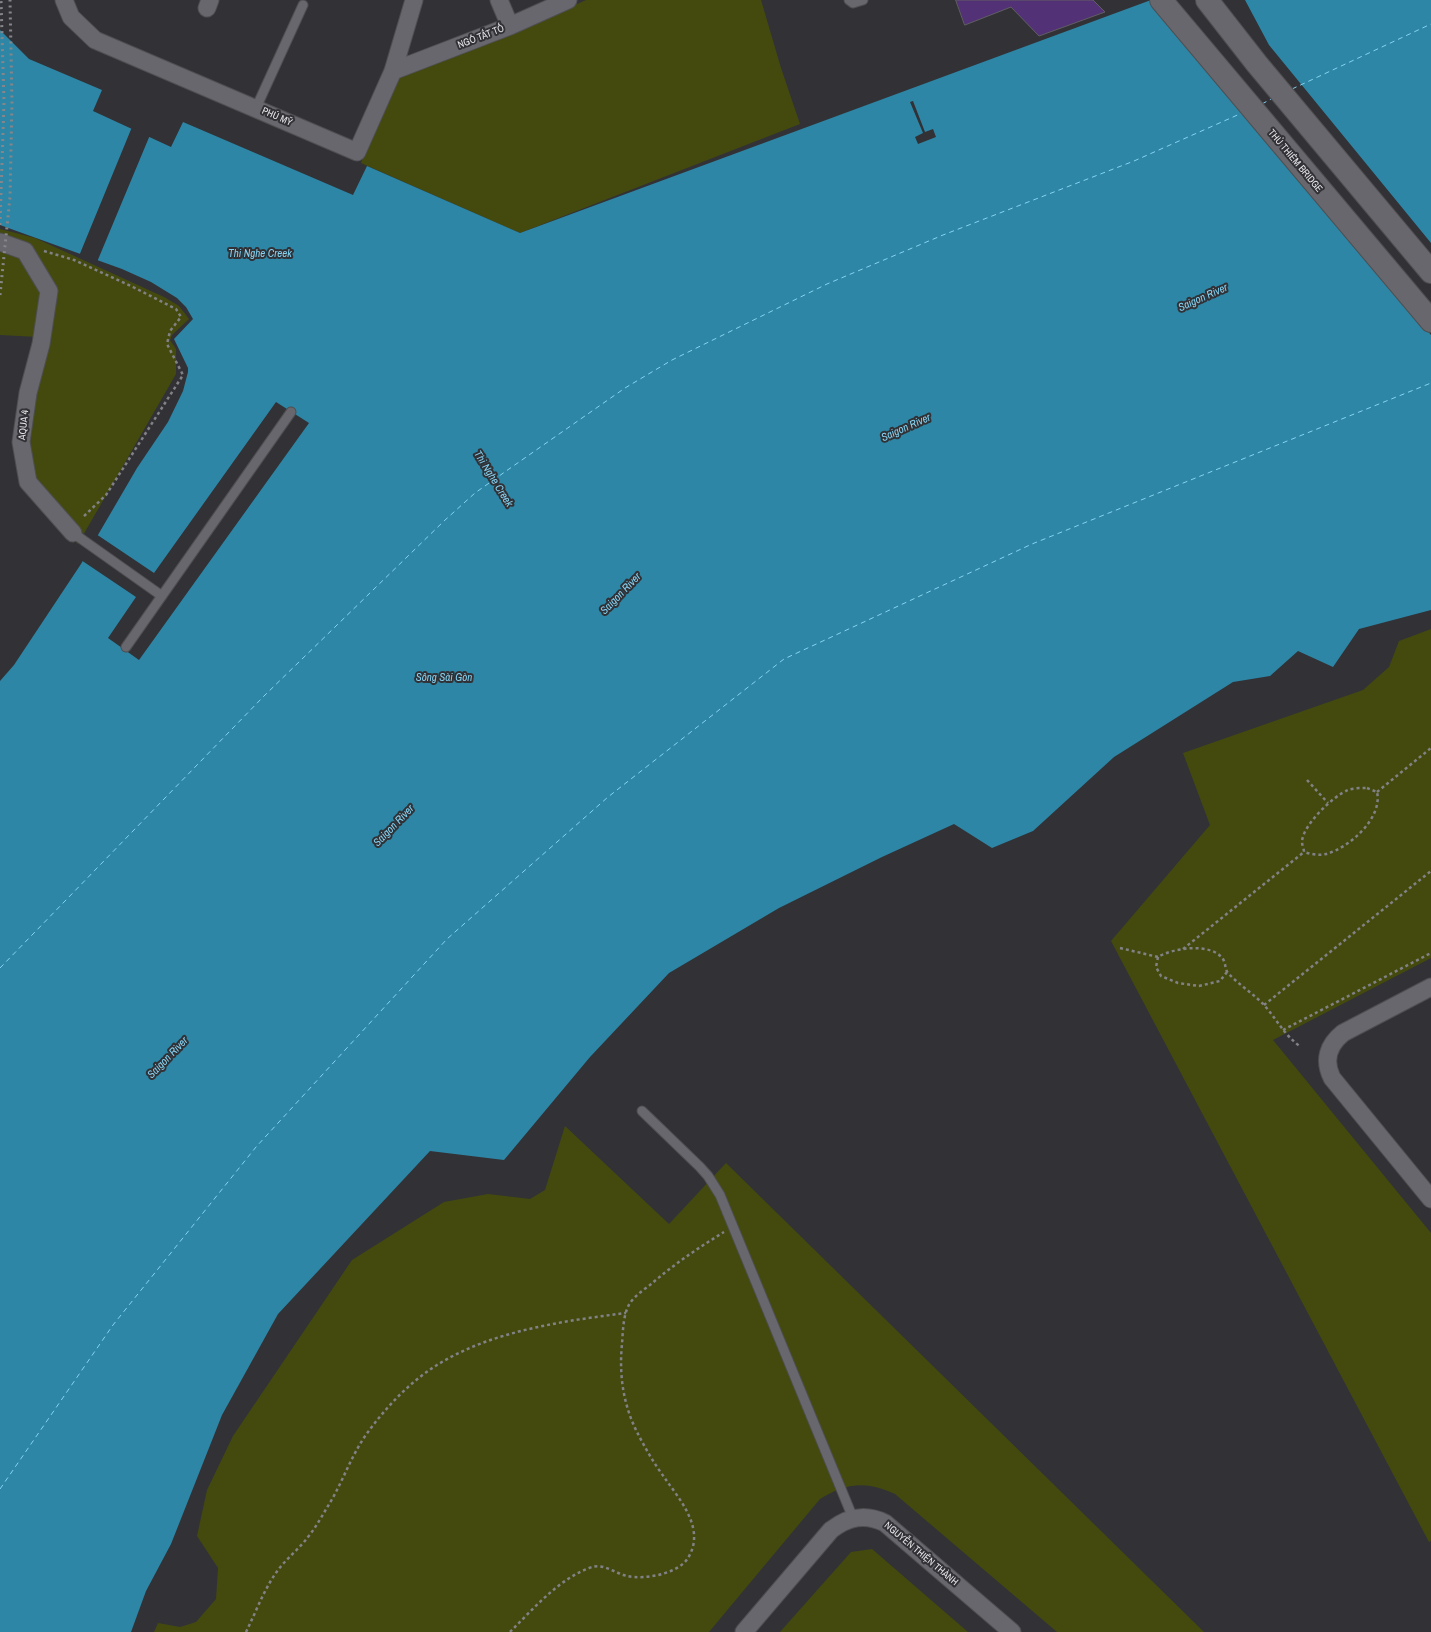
<!DOCTYPE html>
<html>
<head>
<meta charset="utf-8">
<style>
	body { margin:0 }
	canvas { display:block; background:#313136 }
</style>
</head>
<body>
<canvas width="1431" height="1632"></canvas>
<script>
const c = document.querySelector('canvas').getContext('2d');
c.lineJoin = 'round';
function fillPath(path, color) {
  c.fillStyle = color;
  c.fill(path, 'evenodd');
}
function trace(path, color, width, dash) {
  c.strokeStyle = color;
  c.lineWidth = width;
  c.lineCap = dash ? 'butt' : 'round';
  c.setLineDash(dash || []);
  c.stroke(path);
}
function write(font, color, halo, rows, align = 'center') {
  c.font = font + ' "Archivo Narrow",sans-serif';
  c.lineWidth = 4;
  c.setLineDash([]);
  c.textBaseline = 'middle';
  c.strokeStyle = halo;
  c.fillStyle = color;
  for (const [text, x, y, turn = 0] of rows) {
    c.save();
    c.translate(x, y);
    c.rotate((+turn || 0) * Math.PI / 180);
    c.textAlign = isNaN(turn) ? turn : align;
    if (halo) c.strokeText(text, 0, 0);
    c.fillText(text, 0, 0);
    c.restore();
  }
}
fillPath(new Path2D(`
	M586,0h175l20,68 19,56 -280,109 -159,-70 37,-86 115,-44z
	M0,229l35,9 129,59 15,9 10,13 -17,16 -2,5 6,9v25l-98,170 -37,-33 -7,-10 -20,-57 2,-31 22,-76 -38,-2z
	M1431,629v329l-158,82 158,193v308l-2,1 -318,-601 99,-116 -27,-72 180,-63 26,-23 10,-26z
	M565,1126l104,98 57,-61 478,469h-147l-162,-138c-28,-13 -48,-12 -75,5l-111,133h-555l4,-9 22,4 16,-5 20,-23 2,-31 -21,-32 10,-46 26,-54 119,-176 92,-58 44,-8 42,5 15,-9z
	M872,1549l96,83h-188l71,-80z`), '#444a0e');
fillPath(new Path2D(`
	M1151,0h280v610l-72,19 -26,38 -35,-16 -28,25 -37,6 -119,75 -81,74 -41,17 -38,-24 -72,33 -103,51 -110,65 -79,84 -86,103 -74,-9 -152,163 -56,101 -51,129 -25,47 -15,41h-131v-951l14,-16 67,-101 56,-96 31,-46 15,-31 5,-19v-4l-14,-29 19,-20 -7,-12 -9,-9 -26,-16 -29,-13 -122,-44v-195l29,29 73,31 -9,21 78,36 12,-25 170,73 14,-29 153,67z`), '#2d86a5');
fillPath(new Path2D(`
	M1151,0h94l24,45 162,198v92z
	M913,101l12,31 8,-3 3,8 -18,7 -3,-7 8,-4 -13,-31z
	M132,127l18,8 -53,127 -18,-6z
	M276,402l33,21 -170,237 -31,-22 28,-41 -55,-37 15,-26 58,39z`), '#313136');
trace(new Path2D(`
	M1292,89l139,-65
	M1262,104l9,-5
	M0,968l264,-272 180,-175 31,-28 34,-24 116,-81 47,-28 155,-76 116,-49 191,-74 108,-48
	M0,1489l113,-164 143,-178 191,-208 161,-142 176,-138 248,-115 399,-161`), '#85d3f2', 1, [5, 4]);
const building = new Path2D(`
	M956,0h137l12,12 -66,24 -28,-29 -46,18z`);
fillPath(building, '#523177');
trace(building, '#605e63', 1);
const lane = new Path2D(`
	M849,0l4,3 10,-3
	M256,108l47,-103
	M73,533l89,63
	M126,647l165,-235
	M642,1111l58,56 8,9 12,19 133,323`);
const street = new Path2D(`
	M64,0l7,17 24,23 262,112 36,-81 21,-71
	M499,0l11,26
	M207,8l3,-8
	M393,71l117,-45 58,-26
	M0,242l25,9 24,40 -8,53 -13,49 -7,49 7,40 45,51
	M1431,987l-88,46c-15,12 -20,27 -11,45l99,121
	M744,1632l87,-102c17,-13 34,-17 54,-7l127,109`);
const secondary = new Path2D(`
	M1161,0l270,321
	M1207,0l50,64 174,208`);
trace(lane, '#4f4f52', 11);
trace(street, '#4f4f52', 19);
trace(secondary, '#4f4f52', 24);
trace(new Path2D(`
	M44,251l30,9 59,27 43,22 5,8 -11,14 -3,13 16,31 -77,120 -23,22
	M1307,780l21,23
	M1367,788l10,4c6,26 -28,56 -51,62 -7,2 -15,0 -22,-2 0,-3 -2,-7 -2,-10 0,-16 31,-46 46,-52 6,-2 13,-2 19,-2z
	M1377,792l54,-44
	M1120,948l38,9
	M1183,949l121,-97
	M1227,972l-7,9 -21,5 -21,-3 -17,-7 -5,-9 2,-10c15,-9 53,-15 65,2 3,5 2,11 5,14 11,12 26,21 37,33 12,14 20,30 36,41
	M1264,1005l167,-134
	M1283,1030l148,-77
	M246,1632c10,-20 18,-43 32,-62 9,-12 21,-21 30,-33 8,-10 14,-21 20,-31 15,-24 23,-51 40,-74 19,-26 42,-50 69,-67 54,-34 126,-44 189,-52
	M510,1632c23,-23 48,-52 79,-64 14,-6 25,5 38,8 17,4 51,-2 61,-18 18,-29 -8,-58 -24,-81 -11,-15 -20,-31 -28,-47 -13,-27 -17,-56 -14,-86 1,-13 1,-30 8,-41 5,-7 13,-13 20,-18 23,-20 48,-37 74,-53`), '#828286', 2.5, [3, 3]);
trace(lane, '#68676d', 9);
trace(street, '#68676d', 17);
trace(secondary, '#68676d', 22);
trace(new Path2D(`
	M0,225l4,-123 -3,-102
	M0,295l10,-98 2,-95 -2,-102`), '#86868a', 3, [2, 4]);
write('10px', '#e7e7ea', '#313136', [
	["NGÔ TẤT TỐ",481,37,-21],
	["PHÚ MỸ",277,117,24],
	["THỦ THIÊM BRIDGE",1295,161,50],
	["AQUA 4",24,425,-84],
	["NGUYỄN THIỆN THÀNH",921,1554,40]
]);
write('italic 11px', '#85d3f2', '#313136', [
	["Thi Nghe Creek",260,254],
	["Saigon River",1203,298,-24],
	["Saigon River",906,428,-24],
	["Thi Nghe Creek",493,479,58],
	["Saigon River",621,594,-46],
	["Sông Sài Gòn",444,678],
	["Saigon River",394,826,-46],
	["Saigon River",168,1058,-46]
]);
</script>
</body>
</html>
